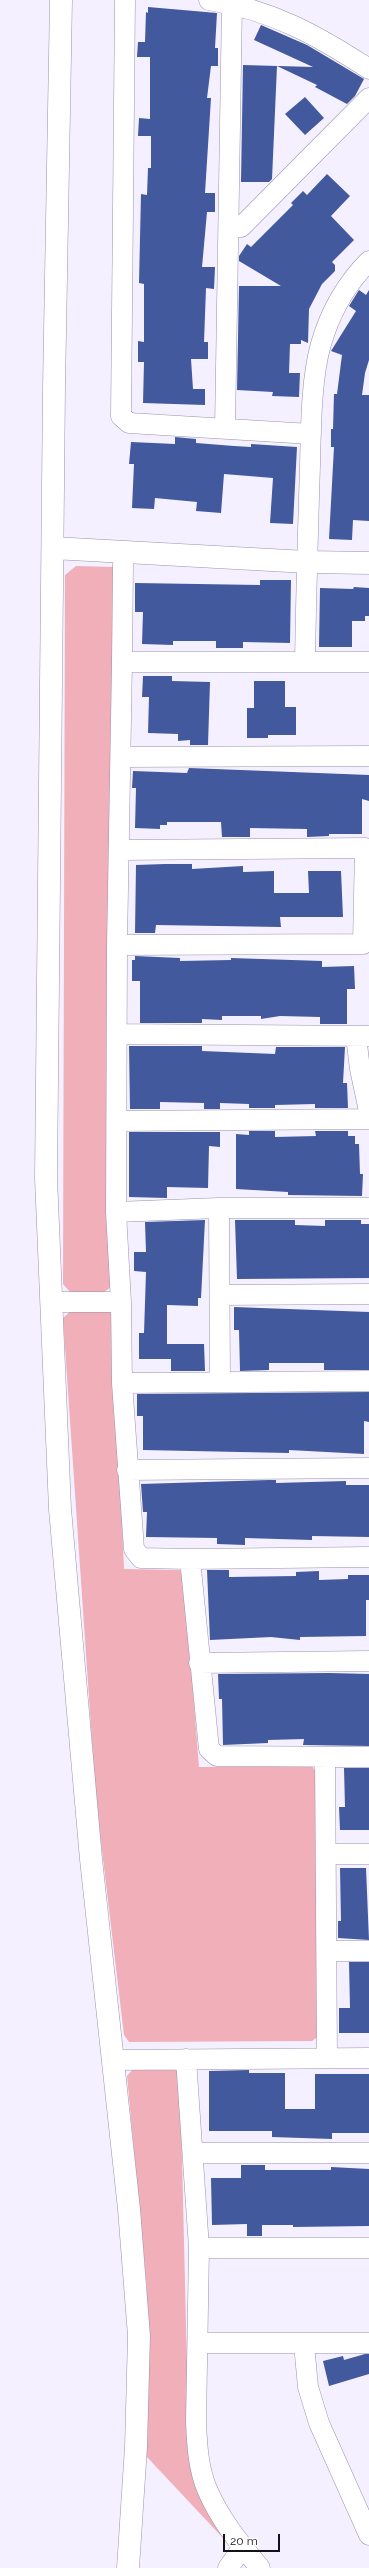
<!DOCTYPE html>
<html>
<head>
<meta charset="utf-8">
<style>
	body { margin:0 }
	#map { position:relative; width:369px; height:2568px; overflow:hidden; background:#f5f0ff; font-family:Raleway,sans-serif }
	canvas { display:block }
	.scale { position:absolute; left:223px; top:2534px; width:57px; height:18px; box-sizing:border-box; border:2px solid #141119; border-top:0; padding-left:5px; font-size:12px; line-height:14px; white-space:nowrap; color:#141119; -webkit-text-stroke:3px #fff; paint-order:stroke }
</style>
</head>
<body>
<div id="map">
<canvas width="369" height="2568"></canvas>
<div class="scale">20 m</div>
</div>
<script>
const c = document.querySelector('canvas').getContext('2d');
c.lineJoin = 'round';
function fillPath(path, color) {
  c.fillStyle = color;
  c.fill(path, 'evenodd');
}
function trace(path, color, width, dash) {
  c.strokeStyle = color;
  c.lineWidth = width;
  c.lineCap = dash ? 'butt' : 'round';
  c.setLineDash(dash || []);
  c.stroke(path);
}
fillPath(new Path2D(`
	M76,566l38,1 -3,720 -8,6 -33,-1 -7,-8 2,-709z
	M73,1309l37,3 3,5 11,252 56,1 4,6 15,191 113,-1 6,9 1,261 -7,5 -183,1 -5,-7 -28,-235 -33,-482z
	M173,2068l7,6 9,377 16,52 17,34 -75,-80v-168l-20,-213 6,-7z`), '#f0afb9');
fillPath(new Path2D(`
	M148,7l69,6 -2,35h3v18h-7l-4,32h4l-6,95h10v19h-8l-5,55h13l-1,22 -8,-1 -2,54h4v17h-17l2,30h12v16l-62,-2 1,-41h-6v-21l6,1v-58l-5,-1 2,-89 6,1 1,-27h3v-32h-13l1,-18 11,1v-62h-13l1,-15h7l1,-30 2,1z
	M261,25l46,20 57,34 -9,17 -8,8 -32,-17 2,-2 -40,-19 -5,113 -3,3h-28l2,-117 70,2 -59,-27z
	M305,97l19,21 -19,17 -20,-21z
	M327,174l23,22 -19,20 23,24 -22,22 3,3v6l-13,13 -13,25 -1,34 -7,-3v4h-11l-1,29h11l-1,24 -27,-1 1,-4 -36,-2 2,-104h42l-42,-25v-5l8,-12 4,3 42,-42 -2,-2 12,-12 4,4z
	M359,290l7,5 3,-5v70l-4,13 -3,22h7v126l-16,-1 -1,20 -23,-1 5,-92h-3v-18h2l1,-35h3l5,-39 -11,-4 25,-40 -7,-5z
	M175,437l21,2v4l38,3 17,1v-3l46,3 -4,77 -23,-1 3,-45 -49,-4 -3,39 -25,-2 1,-9 -42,-4 -1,11 -22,-1 2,-44h-5l2,-22 44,2z
	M260,580h31l-1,63 -47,-1v6h-27v-7h-43v4l-31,-1 1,-32h-8v-29l125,2z
	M354,587l15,1v28h-4v5h-13v26h-33l1,-59 33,1z
	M143,676h29v5l38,1 -2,63h-18v-5l-12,1v-7l-30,-1 1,-36h-7z
	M254,681h31v26h11v28h-28v3h-21v-30h7z
	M189,768l180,7v26l-7,-2v35h-33v2l-22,1v-8l-57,-1v9h-28l-1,-15h-54v3h-7v4l-25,-1 1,-40h-4l1,-17 54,2z
	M165,864h27v5l51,-3v6l31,-1v22h35l-1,-22h33l2,46h-63l1,10 -125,-2 -1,8h-20l1,-68z
	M135,956l45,2v3l51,-1v-2l91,3v6l32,-1 1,23h-8v35h-27v-7l-40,-1 -19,3v-3h-39v4l-20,-1v4h-62v-42h-8v-21h3z
	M129,1046h73v5l73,3 1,-7h69l-2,36h4l1,25h-33v-4l-40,1v3h-26v-4l-29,-1v6h-16v-6l-44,-1v7h-30z
	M249,1131h26v6l41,-1 -1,-5h33v5h7v8h4l1,30h3l-1,22 -74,-1v-3l-52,-3v-55l13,1z
	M129,1132h91v15l-11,-1 -1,42 -41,-1v11l-38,-1z
	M205,1220l-4,78h-3v8l-31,-1v39h37l1,27h-34v-12h-32v-26h5l2,-61 -12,-1v-19h12l-1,-30z
	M235,1220h60v5l30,1v-6h36v4h8v54l-132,1z
	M234,1307l135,5v58h-45v-7h-55v7l-29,1 -1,-41h-5z
	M369,1392v30l-5,-1v33l-75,-4v3l-146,-3v-34h-6v-22z
	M269,1480h7v3l70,-2v4h23v52l-57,-1v4l-67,-2v7l-28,-1v-6l-71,-1 1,-25h-4l-2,-28z
	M207,1570h22v7l67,-1v-4l23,-1v9l29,-1v-4h21v25h-3v36l-66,1v3l-29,-3 -61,3z
	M329,1673l40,1v72l-66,-1 1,-6 -36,1v3l-45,2 -1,-46h-3l-1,-25z
	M344,1768h25v62h-29l-1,-23h6z
	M340,1868h26l3,72 -31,-2v-17h3z
	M349,1962h20v71h-30v-25h11z
	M249,2070v3h36v36h30v-35h54v59h-37v6l-60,-2v-6h-63v-60z
	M241,2165h24v5h66v-3l38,2v57l-76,1v-2h-31v11h-15v-12l-35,1 -1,-47h30z
	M365,2354h4v20l-40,12 -6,-25 20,-5 1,4z`), '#42599d');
const street = new Path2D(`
	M125,0l-4,416 8,7 182,11
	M209,0c63,10 108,35 160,69
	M229,228l12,-1 128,-129
	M225,428l7,-424
	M122,662l1,-98
	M305,662c1,-66 3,-132 5,-197 1,-36 1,-87 11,-121 9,-31 25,-60 48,-83
	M369,662h-247l-5,283 -1,267 5,90 1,81 12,166 7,9 49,1 19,190 8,7 152,1
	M122,757l247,-1
	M117,945l246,-1 2,-96 -246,2
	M117,1034l252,2
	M356,1036l4,33 9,42
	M117,1121l252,-2
	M219,1208l1,173
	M116,1212l103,-4h150
	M220,1295l149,-1
	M52,1302h69
	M122,1383l247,-2
	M127,1470l242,-2
	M190,1559l179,-2
	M199,1663l170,-2
	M325,1757l2,301
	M326,1854h43
	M327,1951h42
	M186,2059l13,189 -3,174c1,21 2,46 11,67 12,29 33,55 53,79
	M113,2060l256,-2
	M194,2153h175
	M199,2248h170
	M198,2343h171
	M304,2344l4,43 11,36 50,112
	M228,2568l15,-21`);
const secondary = new Path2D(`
	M61,0l-7,388 -8,790 14,331 31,350 38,350 10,127 -3,111 -8,121
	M53,548l254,14 62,1`);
trace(street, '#9a92a9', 21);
trace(secondary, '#9a92a9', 23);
trace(street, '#fff', 20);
trace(secondary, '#fff', 22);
</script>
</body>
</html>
